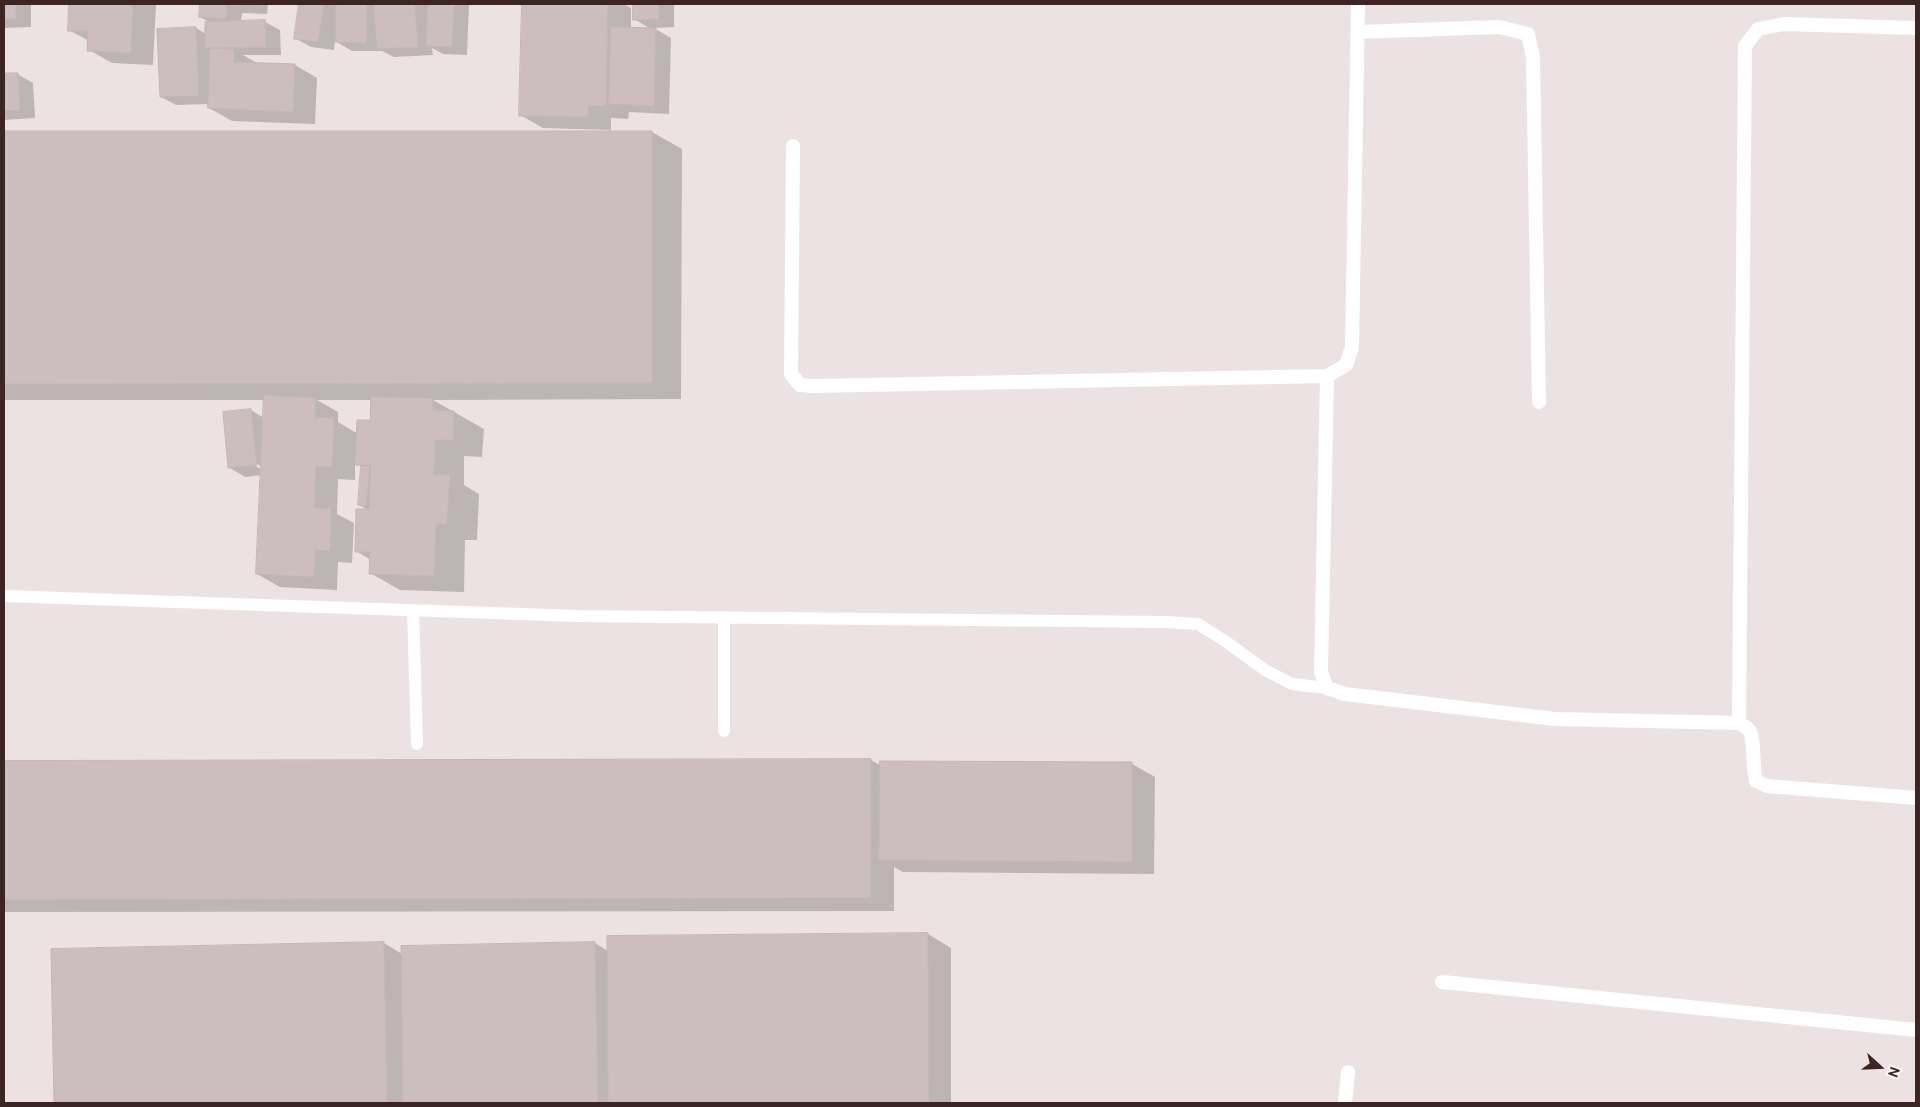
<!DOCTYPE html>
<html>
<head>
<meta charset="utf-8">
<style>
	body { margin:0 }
	#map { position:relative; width:1920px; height:1107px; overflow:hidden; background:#ece2e3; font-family:Cabin,sans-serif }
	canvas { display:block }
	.frame { position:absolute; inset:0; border:5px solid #3c2523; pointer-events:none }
	.north { position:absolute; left:1855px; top:1042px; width:50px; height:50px; -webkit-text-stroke:4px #f8f2f3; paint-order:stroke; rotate:110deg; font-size:14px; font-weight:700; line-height:20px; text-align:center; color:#3c2523 }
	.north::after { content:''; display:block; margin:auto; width:18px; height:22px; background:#3c2523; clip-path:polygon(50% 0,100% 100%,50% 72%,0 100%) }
</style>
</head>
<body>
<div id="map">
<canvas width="1920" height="1107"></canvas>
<div class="frame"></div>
<div class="north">N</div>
</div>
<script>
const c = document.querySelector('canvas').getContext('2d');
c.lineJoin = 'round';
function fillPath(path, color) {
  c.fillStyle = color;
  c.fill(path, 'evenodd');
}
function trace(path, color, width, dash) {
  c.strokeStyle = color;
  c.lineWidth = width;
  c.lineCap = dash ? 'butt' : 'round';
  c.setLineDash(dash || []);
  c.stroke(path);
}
fillPath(new Path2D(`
	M4,4h27v23l-27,1z
	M70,4h86l-3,61 -41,-2 -23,-13v-9l-20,-11z
	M201,4h67l-1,10 -25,-1 -1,9h24l15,8 1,25h-38l14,8 38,2 22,13 -2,46 -83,-3 -23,-13v-4l-33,1 -15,-8 35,-69 10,6 5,-11 -11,-6z
	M300,4h169l-2,51 -24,-1 -11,-6 1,7 -39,2 -12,-6h-30l-17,-10 -1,9 -23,-3 -16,-9z
	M523,4h101l7,4v20l20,1 -17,-10v-15h40v23l-20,1 17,10 -2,76 -40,-2 -1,7 -17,-1v12l-68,-2 -23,-13z
	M17,74l16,9 2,35 -31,2v-45z
	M4,132h648l30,17 -1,250 -248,1 51,29 -2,28 -18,-1v29l15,9 -2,46h-12l-1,52 -64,-2 -30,-17 1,-13 -15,-9 14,-40 -11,-6 3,-38 -7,-4v17l-17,-1 -1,35 17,9 -2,40 -14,-1 -1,28 -57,-3 -23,-13 5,-99 -17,2 -15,-9 21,-58 13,8 1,-18h-261zM317,400h55l-1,22 -13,12 -20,-12v-10zM252,461l10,6v3l-11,-7z
	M871,760l10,6v-4l251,2 23,13 -1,97 -251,-2 -9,-5v44l-890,1v-150z
	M928,934l23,14v155h-896l-2,-153 331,-7 18,11 193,-11 13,8v-14z`), '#0003');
const building = new Path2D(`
	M4,4h12v15h-12z
	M69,4h64l-2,49 -44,-2 1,-20h-20z
	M200,4h52v2l-25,-1 -1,14 -27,-2z
	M299,4h25l-6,38 -24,-3z
	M336,4h31v39l-31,-1z
	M374,4h41l3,43 -41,2z
	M428,4h26l-2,43 -26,-1z
	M522,4h86l-2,102h-18v11l-69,-1z
	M633,4h26v15l-26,1z
	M265,20l1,27 -61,1v-26z
	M196,27l3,69 -39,1 -3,-68z
	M611,27l45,1 -2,78 -45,-2z
	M210,48l24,1v13l61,2 -2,48 -85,-4z
	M4,73h14l2,37 -16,1z
	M4,131h648v252l-648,1z
	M264,395l52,3 -1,20h19l-2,49 -16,-1 -2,42 17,1 -1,42 -15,-1 -1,27 -58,-3z
	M371,397l62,1v12l21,1 -1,29h-18l-1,35h16l-3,49h-11l-2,52 -65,-2 1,-22h-15l1,-43h13l2,-44h-16l2,-45h13z
	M251,409l6,56 -29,3 -5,-56z
	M361,466h9l-4,40 -8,-1z
	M871,759v139l-867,2v-139z
	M880,761l252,1v100l-253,-2z
	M928,933l1,170h-321l-1,-167z
	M384,942l3,161h-333l-3,-154z
	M595,942l3,161h-195l-2,-157z`);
fillPath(building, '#ccbec0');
trace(building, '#c5b5b5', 1);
trace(new Path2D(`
	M4,596l574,20 587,6 33,2 27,17 40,29 27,14 35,4
	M413,610l4,134
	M724,731v-113`), '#fff', 12);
trace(new Path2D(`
	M1358,32l141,-5 29,7 5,23 6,345
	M793,146l-2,228 9,11 13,1 514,-10 19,-11 6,-18 6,-343
	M1327,376l-6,296 6,16 18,6 210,25 184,4c3,2 8,4 10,7 6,8 3,37 7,51l11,5 149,12
	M1739,723l6,-677 13,-17 26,-5 132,4
	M1442,982l474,48
	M1345,1103l3,-31`), '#fff', 14);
</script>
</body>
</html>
